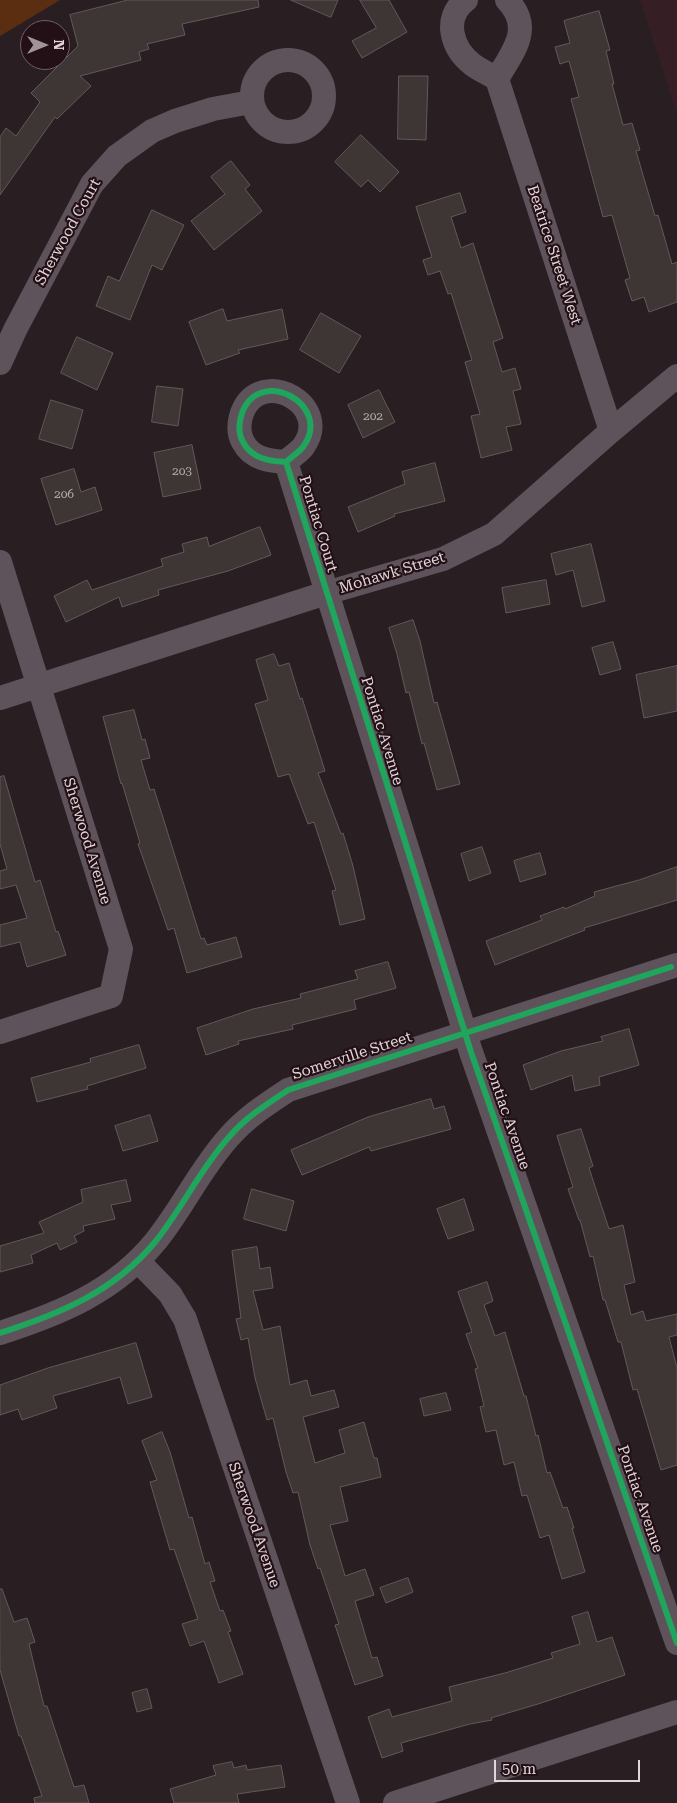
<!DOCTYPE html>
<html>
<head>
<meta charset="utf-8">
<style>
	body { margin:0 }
	#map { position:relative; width:677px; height:1803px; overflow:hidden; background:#291e21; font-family:"Roboto Serif",serif }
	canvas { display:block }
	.north { position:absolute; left:20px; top:20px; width:50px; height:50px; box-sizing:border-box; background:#231016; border:1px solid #6f5e63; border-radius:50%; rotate:90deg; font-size:14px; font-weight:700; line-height:20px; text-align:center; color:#e2d4d7 }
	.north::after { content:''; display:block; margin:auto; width:18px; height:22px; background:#a19497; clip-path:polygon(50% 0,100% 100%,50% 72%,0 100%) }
	.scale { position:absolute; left:494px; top:1760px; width:146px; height:22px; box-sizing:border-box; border:2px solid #e2d4d7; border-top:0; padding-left:6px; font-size:15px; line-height:18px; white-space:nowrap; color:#e2d4d7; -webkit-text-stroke:4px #231016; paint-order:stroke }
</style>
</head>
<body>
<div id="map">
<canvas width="677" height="1803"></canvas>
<div class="north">N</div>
<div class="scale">50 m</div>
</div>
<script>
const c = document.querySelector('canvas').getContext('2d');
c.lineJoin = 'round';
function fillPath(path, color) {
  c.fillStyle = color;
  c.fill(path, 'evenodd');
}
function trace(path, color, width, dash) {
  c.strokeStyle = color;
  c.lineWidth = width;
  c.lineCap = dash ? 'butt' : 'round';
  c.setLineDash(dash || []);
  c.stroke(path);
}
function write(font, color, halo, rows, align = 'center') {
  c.font = font + ' "Roboto Serif",serif';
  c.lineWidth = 4.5;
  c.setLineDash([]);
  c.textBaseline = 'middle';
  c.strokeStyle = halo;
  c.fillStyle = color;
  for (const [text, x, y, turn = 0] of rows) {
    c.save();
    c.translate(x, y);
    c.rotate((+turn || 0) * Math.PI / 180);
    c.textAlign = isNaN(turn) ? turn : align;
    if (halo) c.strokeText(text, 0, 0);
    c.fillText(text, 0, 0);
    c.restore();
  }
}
fillPath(new Path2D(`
	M640,0h37v114z`), '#361e25');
fillPath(new Path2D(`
	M0,0h60l-60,36z`), '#5b2e11');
const building = new Path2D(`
	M128,0h130l1,7 -77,17 3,11 -38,9 2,5 -10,3 2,8 -61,16 11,10 -34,33 -2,-2 -55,78v-58l6,-9 10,8 24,-34 -9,-9 47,-47 -8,-31z
	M291,0h47l-7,17z
	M360,0h29l18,32 -45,26 -10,-17 24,-13z
	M599,11l11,39 -4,1 8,33h-2l11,41 9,-2 8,27 -4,1 19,65 3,-1 14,49 5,-2v40l-28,10 -5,-15 -12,4 -7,-21 5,-2 -18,-63 -9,2 -32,-118 8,-2 -10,-36 -9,3 -5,-17 15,-4 -6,-22z
	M399,76h29l-2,64 -28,-1z
	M361,135l38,37 -19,20 -12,-12 -7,7 -26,-25z
	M231,161l19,24 -5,4 17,22 -48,39 -23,-29 34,-27 -14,-17z
	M460,193l6,19 -15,5 10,31 12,-5 30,95 -10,4 9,30 13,-4 6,21 -8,2 8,33 -15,3 6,23 -31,8 -10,-42 9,-2 -15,-52 7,-2 -21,-67 -3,1 -8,-23 -12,4 -5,-15 9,-3 -16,-50z
	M152,210l32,15 -22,45 -10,-5 -22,55 -34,-14 12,-30 11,5z
	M223,309l4,12 55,-12 6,30 -50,11 2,3 -34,12 -17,-43z
	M321,313l40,23 -22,37 -39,-23z
	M77,337l36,16 -16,37 -36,-17z
	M157,386l26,3 -5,37 -26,-4z
	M379,390l16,32 -32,16 -15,-33z
	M51,400l32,10 -11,39 -33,-10z
	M192,445l9,44 -38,8 -9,-44z
	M435,463l10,38 -51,13 1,2 -37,16 -10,-25 57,-23 -3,-12z
	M74,469l7,23 14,-5 7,23 -46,15 -15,-46z
	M260,527l11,28 -43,16 -70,19 1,5 -37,12 -3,-10 -53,25 -12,-26 33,-16 5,10 71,-24 -2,-7 23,-7 -2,-8 25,-7 2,9z
	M591,544l14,57 -23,6 -9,-37 -17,5 -5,-21z
	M546,580l4,24 -44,9 -4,-25z
	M413,620l7,21 14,62 3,-1 23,82 -23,6 -13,-47 -2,1 -13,-52 -3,1 -9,-39 -8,-26z
	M613,642l8,27 -21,6 -8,-27z
	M274,654l5,12 10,-3 11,36 2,-1 23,73 -7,2 23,61 2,-1 10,33 12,53 -25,6 -8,-34 4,-1 -22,-68 -6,2 -19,-50 -11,3 -23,-73 13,-4 -12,-40z
	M677,666v45l-33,7 -8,-43z
	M134,710l8,30 3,-1 5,19 -9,2 9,30 4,-1 47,150 3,-1 3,7 29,-8 6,20 -55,16 -13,-45 -6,2 -30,-86 2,-1 -18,-60 -1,1 -18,-67z
	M4,776l31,106 5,-2 16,52 2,-1 8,24 -39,12 -7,-25 -20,5v-22l27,-7 -11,-33 -16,4v-18l7,-2 -7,-25v-67z
	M482,847l9,26 -22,8 -8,-27z
	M540,853l6,21 -26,8 -6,-21z
	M677,867v33l-93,28 1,2 -90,35 -9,-24 56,-21 -2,-4 24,-9 1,2 30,-13 -1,-4 45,-12z
	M388,962l8,26 -42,12 2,9 -64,16 1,4 -55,12 1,3 -33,11 -9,-27 56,-19 48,-11 -1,-4 58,-15 -3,-8z
	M629,1029l10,36 -40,12 1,8 -25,6 -3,-16 -41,15 -8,-25 38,-14 42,-10 -2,-4z
	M139,1045l7,23 -59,18 1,3 -51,13 -6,-24 60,-16 -1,-3z
	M431,1099l3,10 10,-3 7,23 -80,22 -2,-4 -67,28 -11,-25 77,-33z
	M150,1115l8,26 -35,10 -8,-25z
	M581,1129l12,37 -4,2 20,61 14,-4 12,57 -11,3 7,30 12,-4 3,10 31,-7v21l-8,2 8,31v97l-16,5 -24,-81 -4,1 -12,-48h-3l-13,-42h-2l-10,-44 -3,1 -10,-37h-1l-11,-31 5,-2 -16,-51z
	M126,1180l5,21 -20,4 4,14 -32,7 1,5 -10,5 3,6 -17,8 -3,-7 -26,12 2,8 -33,9v-26l44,-13 -5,-11 44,-20 -2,-12z
	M252,1189l42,12 -8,30 -42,-12z
	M464,1199l10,31 -26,9 -11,-30z
	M257,1247l3,22 10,-2 3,21 -20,3 10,39 17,-4 10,59 17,-5 4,16 23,-6 5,17 -36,10 12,46 30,-10 -6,-23 25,-8 10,36h3l4,19 -41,10 8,34 -18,4 15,51 20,-7 9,26 -19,6 17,57 5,-1 6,19 -28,9 -20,-60 4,-1 -19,-56 -2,1 -8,-24 -12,-53 -5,1 -7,-21 -13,-54 -6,2 -12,-42 -7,-40 -7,2 -5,-21 5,-1 -9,-67z
	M487,1282l6,19 -9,4 11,31 10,-4 19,64h2l10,40 2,-1 9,38 3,-1 13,36 4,-1 7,21h-2l13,44 -23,7 -13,-44 -9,3 -13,-43 -5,1 -8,-34 -10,3 -8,-35 -10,2 -6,-25 4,-1 -9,-37 3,-1 -12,-34 6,-2 -14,-40z
	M136,1343l16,54 -24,7 -8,-27 -67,19 4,12 -35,12 -4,-11 -18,6v-30l48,-17z
	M446,1393l5,17 -27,6 -4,-17z
	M162,1432l8,20 19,66 3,-1 13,47 4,-2 6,19 -5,1 10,29 3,-1 8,21 -3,1 15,42 -24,9 -15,-42 -14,5 -8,-22 16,-5 -24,-70 -4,1 -20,-68 7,-2 -15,-39z
	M408,1578l5,14 -27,11 -6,-15z
	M0,1589h2l12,33 13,-4 8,24 -6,2 15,62h3l27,81 10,-2 5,18h-54l-1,-5 8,-2 -21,-60h-2l-19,-66z
	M588,1612l9,30 15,-5 13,38 -87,29 -47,14 1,2 -22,4 -69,19 2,8 -21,7 -14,-41 21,-8 3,8 60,-16 -3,-14 56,-14 48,-15 -2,-5 29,-9 -8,-27z
	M147,1689l5,19 -15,4 -5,-19z
	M232,1762l2,6 12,-3 1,5 34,-5 4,22 -48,7 2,9h-65l-4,-14 46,-14 -3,-9z`);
fillPath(building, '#3e3535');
trace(building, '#63595a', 1);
trace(new Path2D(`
	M466,0c-24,18 -14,49 7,65 7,5 16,9 24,14l114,352
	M252 96a36 36 0 1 1 72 0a36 36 0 1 1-72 0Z
	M497,79c16,-28 37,-51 10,-79
	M0,363l15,-33 77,-146 25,-28 35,-25 23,-10 38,-12 38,-7
	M286,462c5,-5 12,-9 17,-15 31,-42 -43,-82 -61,-34 -3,9 -4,20 1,29 9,17 26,19 43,20l185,590 206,591
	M0,562l121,387 -10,47 -111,36
	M0,698l326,-105 117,-34 51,-25 117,-103 66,-55
	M138,1261l32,33 15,25 163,484
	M0,1333c59,-19 114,-41 155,-91 27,-33 45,-73 74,-105 17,-20 38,-33 59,-47l389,-125
	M395,1803l282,-91`), '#5f535b', 24);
trace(new Path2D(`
	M286,462c5,-5 12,-9 17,-15 31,-42 -43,-82 -61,-34 -3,9 -4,20 1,29 9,17 26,19 43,20l185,590 206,591
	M0,1333c59,-19 114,-41 155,-91 27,-33 45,-73 74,-105 17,-20 38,-33 59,-47l383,-123`), '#20a55d', 6);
write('12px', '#b9acae', null, [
	["202",373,416],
	["203",182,471],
	["206",64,494]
]);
write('15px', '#e2d4d7', '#231016', [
	["Sherwood Court",68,232,-61],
	["Beatrice Street West",554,255,72],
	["Pontiac Court",318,524,73],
	["Mohawk Street",392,573,-17],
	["Pontiac Avenue",382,731,73],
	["Sherwood Avenue",87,841,73],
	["Somerville Street",352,1056,-18],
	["Pontiac Avenue",507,1116,71],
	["Pontiac Avenue",640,1499,71],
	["Sherwood Avenue",254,1525,71]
]);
</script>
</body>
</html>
